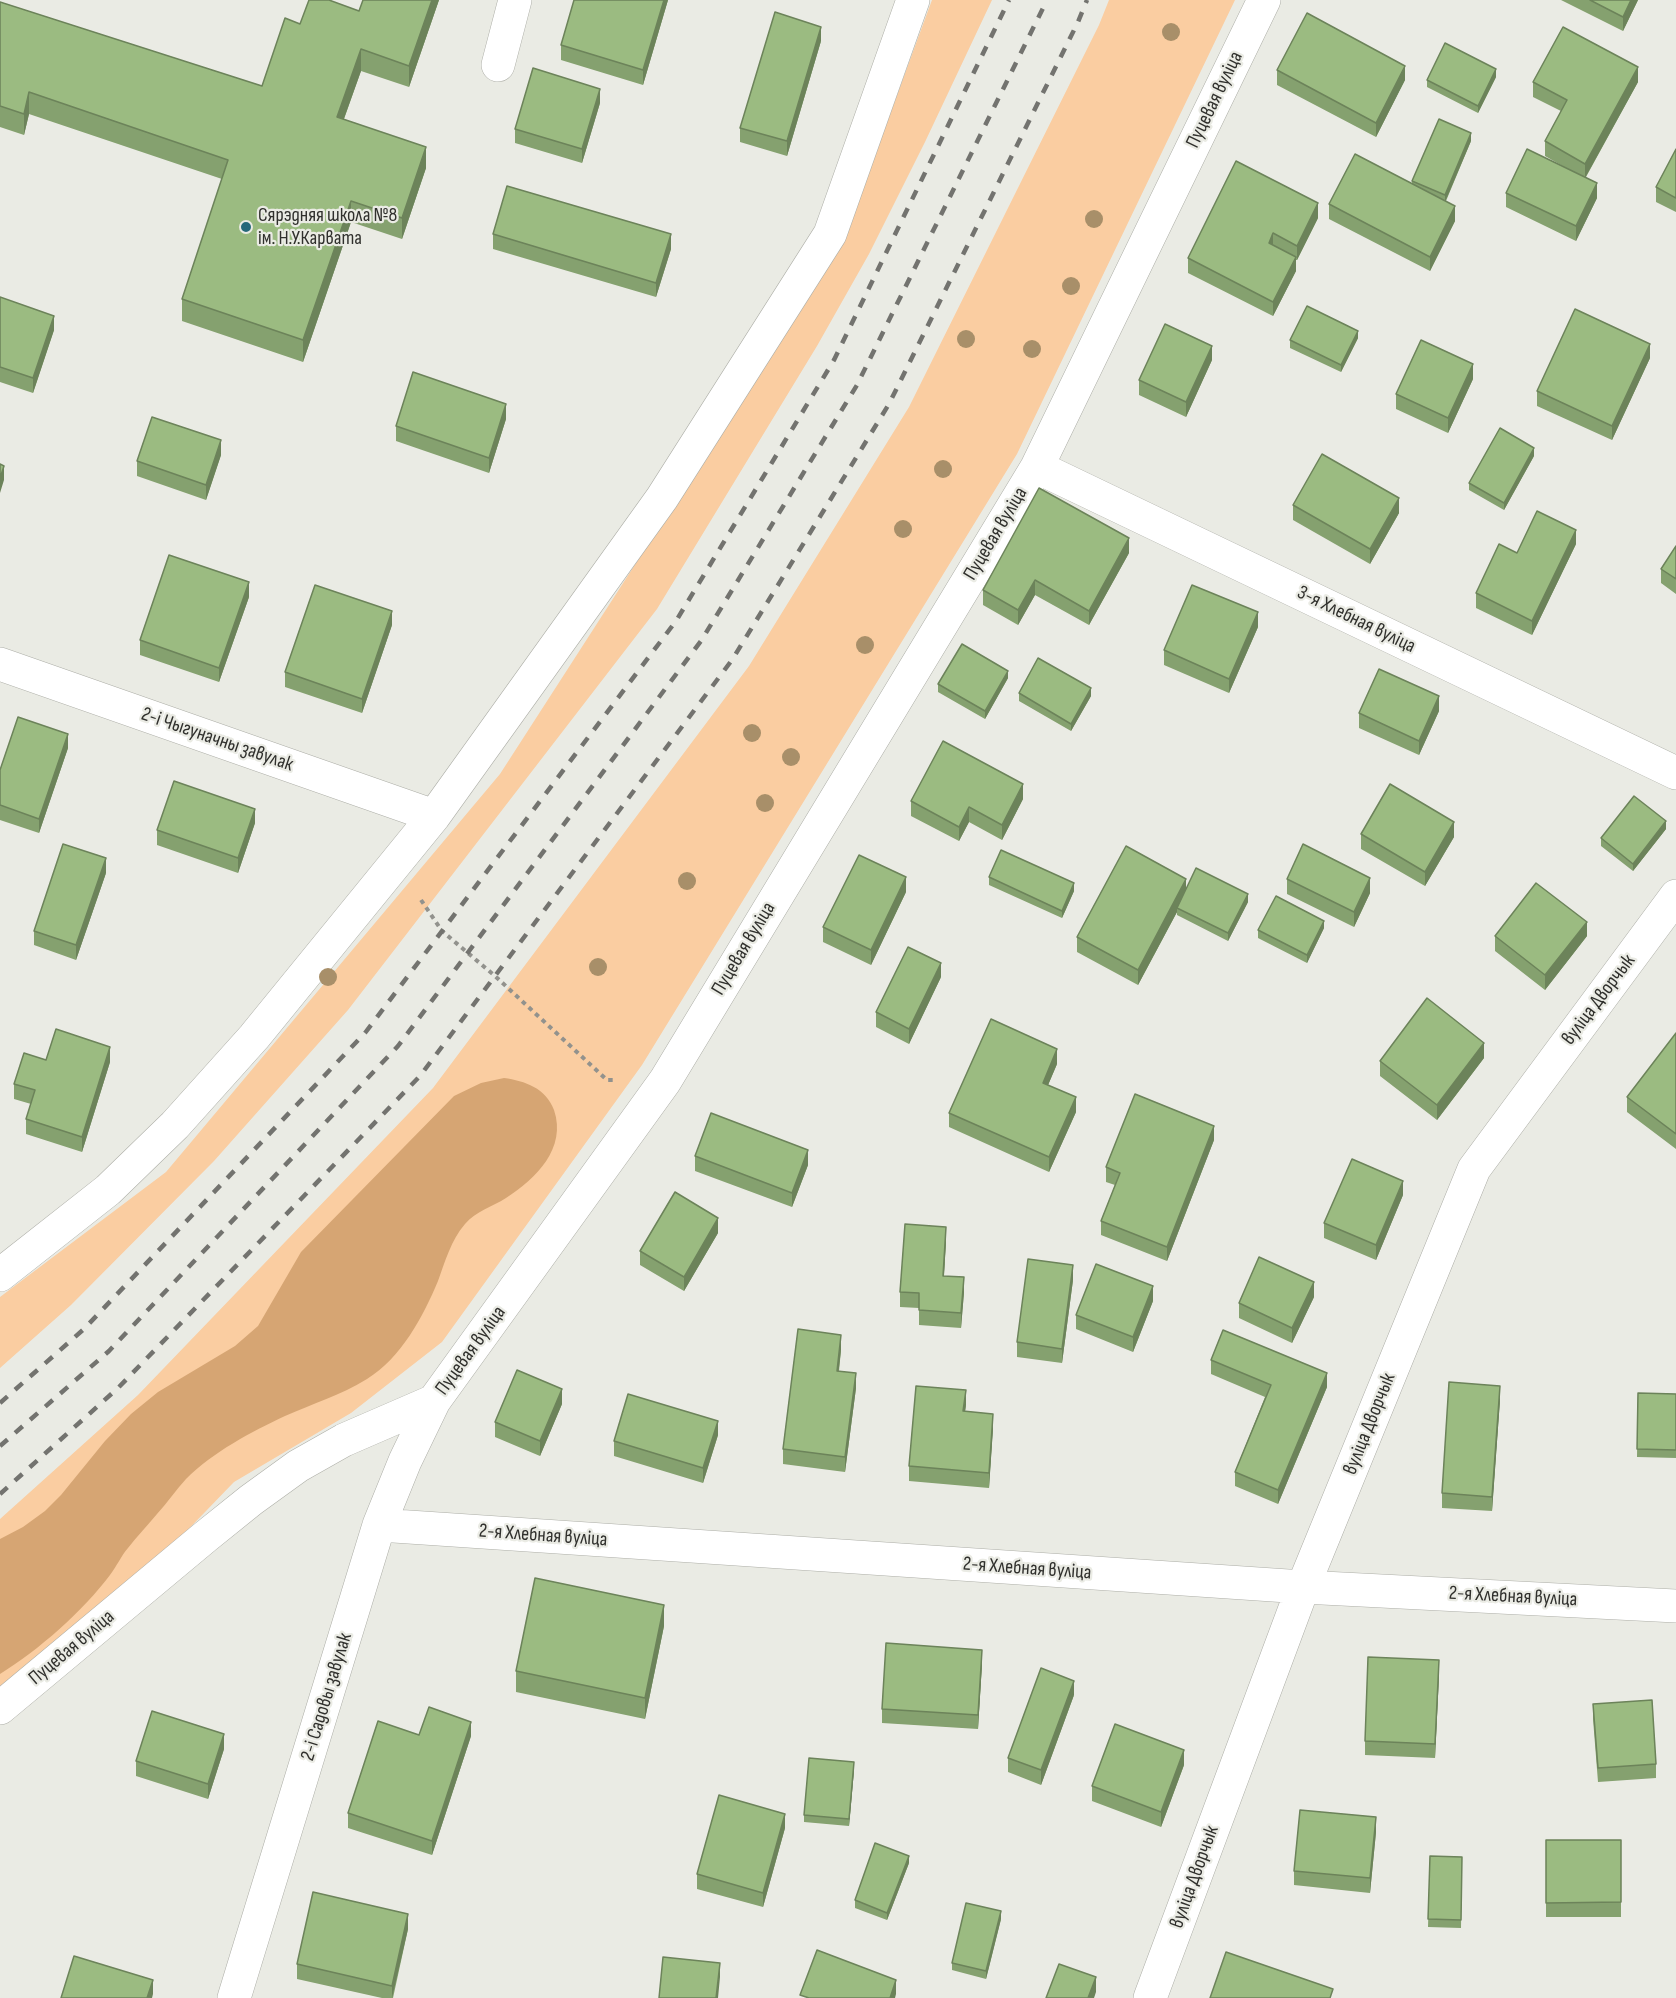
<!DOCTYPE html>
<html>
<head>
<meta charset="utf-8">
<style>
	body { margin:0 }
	canvas { display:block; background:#eaebe4 }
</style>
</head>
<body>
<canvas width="1676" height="1998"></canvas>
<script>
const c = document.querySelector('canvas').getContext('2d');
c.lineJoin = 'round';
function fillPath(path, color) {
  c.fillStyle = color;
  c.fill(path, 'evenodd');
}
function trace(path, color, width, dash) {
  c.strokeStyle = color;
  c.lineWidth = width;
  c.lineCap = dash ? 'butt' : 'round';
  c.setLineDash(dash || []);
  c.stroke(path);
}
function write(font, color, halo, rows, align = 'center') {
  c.font = font + ' "Sofia Sans Condensed",sans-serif';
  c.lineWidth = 4.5;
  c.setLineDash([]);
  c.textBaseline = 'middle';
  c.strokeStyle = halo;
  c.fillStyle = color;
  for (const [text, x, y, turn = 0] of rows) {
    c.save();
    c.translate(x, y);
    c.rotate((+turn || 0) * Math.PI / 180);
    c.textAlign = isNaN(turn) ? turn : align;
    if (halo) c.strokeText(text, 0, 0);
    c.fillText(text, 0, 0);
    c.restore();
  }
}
fillPath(new Path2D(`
	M932,0h60l-67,142 -56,112 -52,92 -160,263 -309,401 -134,151 -143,144 -71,63v-71l166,-125 334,-398 343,-532z
	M1109,0h126l-218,454 -375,611 -200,277 -91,71 -117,69 -84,87 -150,127v-177l138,-124 295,-307 316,-422 160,-259 190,-382z`), '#facda1');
fillPath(new Path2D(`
	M504,1078c21,3 42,10 50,32 13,38 -18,69 -48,88 -14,9 -30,13 -41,26 -14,16 -20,38 -27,57 -15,36 -37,77 -71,98 -28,17 -53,24 -82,37 -34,16 -72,36 -99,63 -10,11 -19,24 -29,35 -9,11 -20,22 -29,34 -7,8 -11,18 -18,27 -27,36 -71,75 -110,99v-135l23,-12 22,-16 16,-16 44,-54 26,-27 27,-22 77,-46 23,-20 43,-74 153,-156 27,-13z`), '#d6a573');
const minor = new Path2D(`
	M498,65l17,-65
	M1037,467l639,306
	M0,664l434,152
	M0,1275l108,-85 67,-65 79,-88 180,-221 228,-318 168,-264 83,-234
	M379,1525l924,62 373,19
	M0,1708l205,-171 46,-37 47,-34 46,-26 90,-39 231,-320 372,-614 227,-467
	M234,1998l145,-473 26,-64 29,-60
	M1150,1998l153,-411 171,-418 202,-273`);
trace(minor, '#adaea7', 34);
trace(new Path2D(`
	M421,900l21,31 53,45 112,104h6`), '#92928d', 4, [4.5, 4.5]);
trace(minor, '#fff', 33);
trace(new Path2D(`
	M0,1403l84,-74 281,-296 311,-412 158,-261 175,-360
	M0,1446l109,-95 289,-305 303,-405 156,-256 190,-385
	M0,1494l118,-106 302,-312 312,-416 157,-256 189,-382 9,-22`), '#73736f', 4.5, [10, 10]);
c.fillStyle = '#a88f69';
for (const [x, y] of [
	[1171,32],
	[1094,219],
	[1071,286],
	[966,339],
	[1032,349],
	[943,469],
	[903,529],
	[865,645],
	[752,733],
	[791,757],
	[765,803],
	[687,881],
	[598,967],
	[328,977]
]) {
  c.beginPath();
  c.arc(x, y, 9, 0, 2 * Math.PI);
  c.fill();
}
fillPath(new Path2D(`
	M439,0l-30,87 -48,-16 -17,48 82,49 -24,71 -51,-17 -48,140 -121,-41v-22l40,-120 -193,-65 -5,21 -24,-8v-125l262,84 38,-62 59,-13z
	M574,0h94l-25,85 -82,-25v-15z
	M1561,0h77l-15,31z
	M821,41l-34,115 -47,-14v-14z
	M1277,70l128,10 -29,57 -99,-52z
	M1496,77l-18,36 -51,-26v-7z
	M1533,82h105l-52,95 11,21 -21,43 -70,-34v-14l60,-25 -21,-12v-15l16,-30 -28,-14z
	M600,103l-18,60 -67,-20v-14z
	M1471,141l-25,60 9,20 -25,50 -101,-52v-15l83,-20v-3z
	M1676,149v63l-20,-10v-15z
	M1318,218l-21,42h-1v11l-23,45 -85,-43v-15z
	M493,234l178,15 -15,48 -163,-48z
	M0,297l54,33 -21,63 -33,-11z
	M1358,338l-17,34 -51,-24v-8z
	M1650,358l-38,82 -75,-34v-15z
	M1212,360l-26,57 -47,-22v-15z
	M1473,379l-25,54 -52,-24v-15z
	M506,419l-17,54 -93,-32v-15z
	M221,455l-15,45 -69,-24v-15z
	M1534,456l-30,54 -35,-20v-7z
	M1293,505l106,8 -29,51 -77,-44z
	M1576,544l-44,91 -56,-27v-15l41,-40z
	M1676,546v48l-15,-11v-14z
	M1129,553l-40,72 -54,-30 -17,30 -35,-20v-15z
	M249,597l-30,85 -79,-27v-15z
	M392,625l-30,88 -77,-26v-15z
	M1258,627l-29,66 -65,-28v-15z
	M1008,678l-23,41 -47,-27v-8z
	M1019,693l72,3 -20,35 -52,-30z
	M1439,711l-20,44 -60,-27v-15z
	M68,748l-29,85 -39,-13v-50z
	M1023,799l-21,41 -33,-18 -10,19 -48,-25v-15z
	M255,823l-17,50 -81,-28v-15z
	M1666,829l-33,42 -32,-25v-8z
	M1361,834l93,3 -29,49 -64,-37z
	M106,873l-30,87 -42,-15v-14z
	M989,877l85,14 -12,27 -73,-33z
	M1287,879l83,14 -16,34 -67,-33z
	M1186,888l62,14 -20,39 -51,-26v-3l-39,73 -61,-33v-15z
	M906,892l-35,73 -48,-23v-15z
	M1324,928l-17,35 -49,-25v-8z
	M1495,936h92l-42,54 -50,-39z
	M941,977l-32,67 -33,-17v-15z
	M1676,1033v116l-49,-37v-15z
	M1484,1058l-47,62 -57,-44v-15z
	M110,1062l-28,90 -56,-18v-15l5,-15 -17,-5v-15z
	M1057,1064l-9,21 28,27 -27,60 -100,-45v-14z
	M1214,1140l-47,121 -66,-26v-14l14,-36 -9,-3v-15z
	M695,1156l113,9 -16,42 -97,-36z
	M1403,1195l-27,65 -52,-22v-15z
	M718,1233l-34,58 -44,-26v-14z
	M946,1241l-2,35 20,16 -3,36 -42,-3v-17l-19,-1v-15z
	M1073,1280l-11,83 -45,-6v-15z
	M1314,1297l-22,46 -53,-25v-15z
	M1153,1301l-20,51 -57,-23v-14z
	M841,1350l-2,21 17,17 -11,84 -62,-8v-15z
	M1211,1360l116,27 -49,117 -43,-18v-14l30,-75 -54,-23z
	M1638,1393l38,1v64l-39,-1z
	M1500,1400l-8,111 -50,-3v-15z
	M562,1404l-22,52 -45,-19v-15z
	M966,1405l-1,6 28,17 -4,60 -80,-7v-15z
	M718,1435l-15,48 -89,-27v-15z
	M664,1626l-19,93 -129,-27v-21z
	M982,1664l-4,65 -96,-6v-14z
	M1439,1675l-4,83 -70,-3v-14z
	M1074,1695l-33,90 -33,-13v-14z
	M1593,1704l63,60v14l-58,4 -5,-63z
	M419,1735l52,1 -39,119 -84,-27v-15z
	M224,1749l-16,50 -72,-23v-15z
	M1184,1765l-23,62 -69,-26v-15z
	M854,1770l-5,56 -45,-4v-7z
	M785,1828l-22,79 -66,-18v-15z
	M1376,1832l-6,61 -76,-8v-14z
	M1546,1840h75v77h-75z
	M1430,1856l32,1 -1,71 -33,-1z
	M909,1863l-22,57 -32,-12v-8z
	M1001,1919l-15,60 -34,-9v-7z
	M408,1929l-15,69h-11l-85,-19v-15z`), '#85a16f');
fillPath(new Path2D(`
	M432,0h7l-30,87v-21z
	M664,0h4l-25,85v-15z
	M1631,0h7l-15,31v-14z
	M821,27v14l-34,115v-15z
	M361,49v22l-24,67v-21z
	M1405,66v14l-29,57v-14z
	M1638,67v15l-53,96v-14z
	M1496,69v8l-18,36v-7z
	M600,89v14l-18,60v-14z
	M29,92v22l-5,21v-21z
	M1471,133v8l-26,61v-7z
	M426,147v21l-24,71v-21z
	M1597,183v15l-21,43v-15z
	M351,201v21l-48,140v-22z
	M1318,203v15l-21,42v-14z
	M1455,206v15l-25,50v-14z
	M1273,233v15l-4,-5z
	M671,234v15l-15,48v-14z
	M1296,257v14l-23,45v-14z
	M54,316v14l-21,63v-15z
	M1358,331v7l-17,34v-7z
	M1650,344v14l-38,82v-14z
	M1212,346v14l-26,57v-15z
	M1473,364v15l-25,54v-15z
	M506,404v15l-17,54v-15z
	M221,440v15l-15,45v-15z
	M1534,448v8l-30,54v-7z
	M4,466v14l-4,13v-15z
	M1399,498v15l-29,51v-15z
	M1576,530v14l-44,91v-14z
	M1129,538v15l-40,72v-14z
	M1035,580v15l-17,30v-15z
	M249,582v15l-30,85v-14z
	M392,611v14l-30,88v-14z
	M1258,612v15l-29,66v-14z
	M1008,671v7l-23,41v-8z
	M1091,688v8l-20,35v-7z
	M1439,696v15l-20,44v-14z
	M68,734v14l-29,85v-14z
	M1023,784v15l-21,41v-15z
	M969,807v15l-10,19v-14z
	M255,809v14l-17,50v-15z
	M1666,821v8l-33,42v-7z
	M1454,822v15l-29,49v-14z
	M106,858v15l-30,87v-15z
	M906,877v15l-35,73v-15z
	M1370,878v15l-16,34v-15z
	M1186,879v14l-9,15v4l-39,73v-15z
	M1074,883v8l-12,27v-7z
	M1248,894v8l-20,39v-8z
	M1324,921v7l-17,35v-8z
	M1587,922v14l-42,54v-15z
	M941,963v14l-32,67v-15z
	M1484,1043v15l-47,62v-15z
	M110,1047v15l-28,90v-15z
	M1057,1049v15l-14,33v-14z
	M1076,1097v15l-27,60v-15z
	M1214,1126v14l-47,121v-14z
	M808,1150v15l-16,42v-14z
	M1403,1181v14l-27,65v-15z
	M718,1218v15l-34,58v-14z
	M946,1227v14l-3,50v-15z
	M1073,1265v15l-11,83v-14z
	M964,1277v15l-3,36v-15z
	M1314,1282v15l-22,46v-15z
	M1153,1286v15l-20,51v-15z
	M841,1335v15l-4,35v-14z
	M856,1373v15l-11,84v-15z
	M1327,1373v14l-49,117v-14z
	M1500,1386v14l-8,111v-14z
	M562,1389v15l-22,52v-15z
	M966,1390v15l-3,21v-15z
	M993,1414v14l-4,60v-15z
	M718,1421v14l-15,48v-15z
	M664,1605v21l-19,93v-21z
	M982,1650v14l-4,65v-14z
	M1439,1660v15l-4,83v-14z
	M1074,1681v14l-33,90v-15z
	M471,1722v14l-39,119v-14z
	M224,1734v15l-16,50v-15z
	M1184,1750v15l-23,62v-15z
	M854,1762v8l-5,56v-7z
	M785,1814v14l-22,79v-14z
	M1376,1817v15l-6,61v-15z
	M909,1856v7l-22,57v-7z
	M1001,1911v8l-15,60v-8z
	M408,1914v15l-16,69v-12z
	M720,1963v14l-2,21h-2z
	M1096,1977v15l-2,6h-6z
	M153,1980v14l-1,4h-5z
	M896,1980v14l-1,4h-5z`), '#6c835a');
const building = new Path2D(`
	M309,0h20l30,11 4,-11h69l-23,66 -48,-17 -24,68 89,30 -24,71 -51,-17 -48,139 -121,-41 46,-139 -199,-68 -5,22 -24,-8v-104l262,84 23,-68 15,6z
	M574,0h90l-21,70 -82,-25z
	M1590,0h41l-8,17z
	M775,12l46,15 -34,114 -47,-13z
	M1307,13l98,53 -29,57 -99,-53z
	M1563,27l75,40 -53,97 -40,-23 22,-41 -34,-18z
	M1445,43l51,26 -18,37 -51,-26z
	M533,68l67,21 -18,60 -67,-20z
	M1439,119l32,14 -26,62 -33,-14z
	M1527,149l70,34 -21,43 -70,-33z
	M1676,149v49l-20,-11z
	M1355,154l100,52 -25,51 -101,-53z
	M1236,161l82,42 -21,43 -24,-13 -4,10 27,14 -23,45 -85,-44z
	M507,186l164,48 -15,49 -163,-49z
	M0,297l54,19 -21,62 -33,-11z
	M1307,306l51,25 -17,34 -51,-25z
	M1575,309l75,35 -38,82 -75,-35z
	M1165,324l47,22 -26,56 -47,-22z
	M1421,340l52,24 -25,54 -52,-24z
	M413,372l93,32 -17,54 -93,-32z
	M152,417l69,23 -15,45 -69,-24z
	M1500,428l34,20 -30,55 -35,-20z
	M1322,454l77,44 -29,51 -77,-44z
	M0,464l4,2 -4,12z
	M1039,488l90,50 -40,73 -54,-31 -17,30 -35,-20z
	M1537,511l39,19 -44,91 -56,-28 23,-49 18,9z
	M1676,546v33l-15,-10z
	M169,555l80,27 -30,86 -79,-28z
	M315,585l77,26 -30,88 -77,-27z
	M1192,585l66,27 -29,67 -65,-29z
	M962,644l46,27 -23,40 -47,-27z
	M1038,658l53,30 -20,36 -52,-31z
	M1379,669l60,27 -20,45 -60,-28z
	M18,717l50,17 -29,85 -39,-14v-35z
	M943,741l80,43 -21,41 -33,-18 -10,20 -48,-26z
	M174,781l81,28 -17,49 -81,-28z
	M1390,784l64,38 -29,50 -64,-38z
	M1634,796l32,25 -33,43 -32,-26z
	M63,844l43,14 -30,87 -42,-14z
	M1303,844l67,34 -16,34 -67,-33z
	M1126,846l60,33 -48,91 -61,-33z
	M1001,850l73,33 -12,28 -73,-34z
	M859,855l47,22 -35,73 -48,-23z
	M1196,868l52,26 -20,39 -51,-25z
	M1536,883l51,39 -42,53 -50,-39z
	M1276,896l48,25 -17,34 -49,-25z
	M908,947l33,16 -32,66 -33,-17z
	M1427,998l57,45 -47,62 -57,-44z
	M991,1019l66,30 -14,34 33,14 -27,60 -100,-44z
	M56,1029l54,18 -28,90 -56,-18 9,-29 -21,-6 10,-31 22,7z
	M1676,1033v101l-49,-37z
	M1135,1094l79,32 -47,121 -66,-26 19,-48 -14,-6z
	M711,1113l97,37 -16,43 -97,-37z
	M1352,1159l51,22 -27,64 -52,-22z
	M675,1192l43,26 -34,59 -44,-26z
	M905,1224l41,3 -3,49 21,1 -3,36 -42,-3v-17l-19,-1z
	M1259,1257l55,25 -22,46 -53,-25z
	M1028,1259l45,6 -11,84 -45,-7z
	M1096,1264l57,22 -20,51 -57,-22z
	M798,1329l43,6 -4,36 19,2 -11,84 -62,-8z
	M1223,1330l104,43 -49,117 -43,-18 36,-87 -60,-25z
	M517,1370l45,19 -22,52 -45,-19z
	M1449,1382l51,4 -8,111 -50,-4z
	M916,1386l50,4 -3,21 30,3 -4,59 -80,-7z
	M1638,1393l38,1v56l-39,-1z
	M628,1394l90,27 -15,47 -89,-27z
	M535,1578l129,27 -19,93 -129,-27z
	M886,1643l96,7 -4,65 -96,-6z
	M1368,1657l71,3 -4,84 -70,-3z
	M1041,1668l33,13 -33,89 -33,-12z
	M1652,1700l4,64 -58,4 -5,-64z
	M429,1707l42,15 -39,119 -84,-28 30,-92 41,14z
	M152,1711l72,23 -16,50 -72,-23z
	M1115,1724l69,26 -23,62 -69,-26z
	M809,1758l45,4 -5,57 -45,-4z
	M719,1795l66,19 -22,79 -66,-19z
	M1300,1810l76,7 -6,61 -76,-7z
	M1546,1840h75v62l-75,1z
	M875,1843l34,13 -22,57 -32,-13z
	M1430,1856l32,1 -1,63 -33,-1z
	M313,1892l95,22 -16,72 -95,-22z
	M966,1903l35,8 -15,60 -34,-8z
	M817,1950l79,30 -6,18h-81l-9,-3z
	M1226,1952l107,37 -3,9h-120z
	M74,1956l79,24 -6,18h-86z
	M663,1957l57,6 -4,35h-57z
	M1059,1964l37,13 -8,21h-42z`);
fillPath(building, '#9bbb81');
trace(building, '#6c835a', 1.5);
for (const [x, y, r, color] of [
	[246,227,6,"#25687a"]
]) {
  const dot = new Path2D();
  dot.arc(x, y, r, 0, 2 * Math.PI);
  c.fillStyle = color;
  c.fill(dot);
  trace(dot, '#eaebe4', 2);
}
write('20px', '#30302d', '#eaebe4', [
	["Пуцевая вуліца",1215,100,-64],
	["Пуцевая вуліца",996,534,-59],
	["3-я Хлебная вуліца",1356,620,26],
	["2-і Чыгуначны завулак",217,740,19],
	["Пуцевая вуліца",744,949,-59],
	["вуліца Дворчык",1599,1000,-53],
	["Пуцевая вуліца",471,1351,-54],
	["вуліца Дворчык",1370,1424,-68],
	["2-я Хлебная вуліца",543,1536,4],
	["2-я Хлебная вуліца",1027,1569,4],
	["2-я Хлебная вуліца",1513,1597,3],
	["Пуцевая вуліца",72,1648,-40],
	["2-і Садовы завулак",327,1697,-73],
	["вуліца Дворчык",1195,1877,-70]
]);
write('20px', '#30302d', '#eaebe4', [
	["Сярэдняя школа №8",258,216],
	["ім. Н.У.Карвата",258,239]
], 'left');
</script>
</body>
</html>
